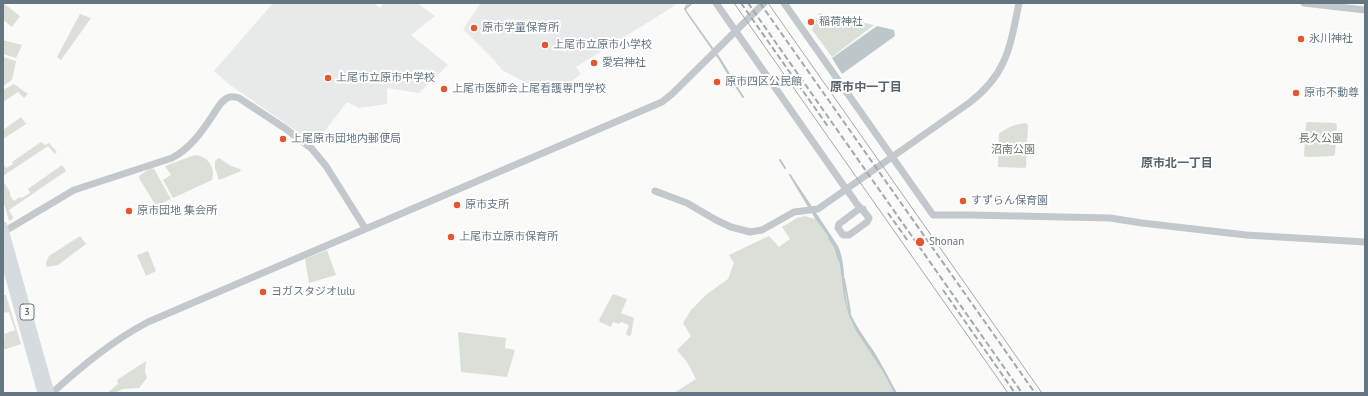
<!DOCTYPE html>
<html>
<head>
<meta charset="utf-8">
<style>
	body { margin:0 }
	#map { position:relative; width:1368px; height:396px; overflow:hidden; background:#fafaf8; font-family:"PT Sans",sans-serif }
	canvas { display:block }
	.frame { position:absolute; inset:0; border:4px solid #657683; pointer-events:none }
</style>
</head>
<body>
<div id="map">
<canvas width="1368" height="396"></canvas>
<div class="frame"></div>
</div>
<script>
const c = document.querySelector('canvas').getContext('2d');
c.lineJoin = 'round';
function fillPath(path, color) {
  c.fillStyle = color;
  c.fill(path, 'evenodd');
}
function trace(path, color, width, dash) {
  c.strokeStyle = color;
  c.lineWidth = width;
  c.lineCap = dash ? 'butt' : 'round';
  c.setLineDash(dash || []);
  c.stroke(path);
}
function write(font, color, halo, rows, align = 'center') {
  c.font = font + ' "PT Sans","Noto Sans JP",sans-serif';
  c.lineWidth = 4;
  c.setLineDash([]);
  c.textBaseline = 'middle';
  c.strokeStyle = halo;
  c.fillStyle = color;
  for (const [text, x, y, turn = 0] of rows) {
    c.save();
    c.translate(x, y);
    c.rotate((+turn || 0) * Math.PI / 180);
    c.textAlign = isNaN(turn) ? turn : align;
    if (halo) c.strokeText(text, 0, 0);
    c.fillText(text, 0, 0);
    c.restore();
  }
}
fillPath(new Path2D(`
	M273,3h101l6,5 4,-5h33l18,13 -24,19 37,30 -29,28 -32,-5v16l-28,4 -12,-6 -33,43 -16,-13 -68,-47 -16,-14z
	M481,3h196l-6,5 -95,59 5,7 -14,11 -4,-3 -17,15 -8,-8 -36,-19 -7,-9 -32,-32z`), '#e8e9e9');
fillPath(new Path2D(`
	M3,3l17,13 -8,11 -9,-7z
	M819,13l55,12 -42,32 -20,-27z
	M80,14l11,4 -30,42 -4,-3z
	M3,40l19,5 -6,13 -13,-4z
	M3,57l13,4 -4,19 -9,6z
	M14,84l14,10 -4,4 -6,-6 -15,10v-12z
	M21,117l5,7 -23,15v-6l1,-1 -1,-2z
	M1307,122l28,1 2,2 -2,29 -2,2 -26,1 -3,-1 2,-32z
	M1026,123l2,2 -2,42 -2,1 -26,-1 1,-33c8,-7 17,-10 27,-11z
	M41,142l4,3 4,-2 8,9 -2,2 -7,-8 -45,30v-12l3,4 7,-4 -1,-2z
	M195,155c13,1 21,13 17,25l-39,18 -10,-18 8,-5 -6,-9z
	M219,158l12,8 9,3 1,2 -22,9 -4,-12v-7z
	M62,165l4,6 -57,39 4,7 -1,3 -3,1 -6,-21v-19l7,11v4l4,5 6,-4 2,1 8,-5 -2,-4z
	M151,168l3,1 17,30 -15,7 -17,-28 1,-3z
	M805,216l10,3 21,28 4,19 4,32 5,18 7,15 27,41 11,21h-220l22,-14 -9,-17 -10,-12 14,-14 -8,-13 8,-13 16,-16 21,-15 6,-16 -5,-8 40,-19 10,11 11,-8 -8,-12 15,-9z
	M80,236l6,8 -28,21 -11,2 -1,-5 3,-6z
	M327,250l9,25 -27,8 -4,-24z
	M148,251l8,20 -10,5 -9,-21z
	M613,294l14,5 -6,14 13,5 -3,17 -2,1 -3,-2 3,-9 -8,-3 -2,2 -6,-2 -2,5 -11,-5 -1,-2z
	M3,295h3l15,49 -18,6v-11l2,-1 -1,-4 11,-4 -6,-18 -6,1z
	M458,332l48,6 -1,10 10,2 -8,27 -46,-5z
	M146,361l-1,10 2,7 -8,10 -16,1 -9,4h-7l11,-9 -1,-4z`), '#dadfd7');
fillPath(new Path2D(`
	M687,3h3l-3,2 -1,5 35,49 17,28 -2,2 -17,-29 -32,-46 -3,-5z
	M877,26l17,4 1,6 -53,38 -10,-16z
	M795,181l43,65c9,20 4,43 11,64 6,15 15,27 24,40 9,14 16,29 24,43h-3l-11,-21 -27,-41 -7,-15 -5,-18 -4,-32 -4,-19 -20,-27 -23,-38z`), '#bbc7cb');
trace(new Path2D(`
	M685,9l7,-6
	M736,86l7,11
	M780,160l5,8
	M790,175l5,8
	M829,238l6,9 4,13
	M844,279l6,33`), '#bbc7cb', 2);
trace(new Path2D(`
	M716,3l130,186c4,5 7,9 10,14 4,5 9,9 13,15l-2,4 -18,13h-6l-5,-7 1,-4 20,-15h4
	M784,3l149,212h37l140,3 32,5 104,12 119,7
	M1304,3l61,7
	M655,191l32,12 29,17 15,7 19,5 12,-2 32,-18 24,-3 151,-106c38,-29 41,-56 50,-100
	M5,231l69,-41 98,-32c23,-12 35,-35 49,-55 6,-6 10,-8 18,-5l47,31 26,20 14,17 39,62
	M52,393c30,-27 60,-52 96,-71l514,-220 10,-8 92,-91`), '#c3c8cc', 7);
trace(new Path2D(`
	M3,226l47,167
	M3,253l39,140`), '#d6dbdf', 9);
trace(new Path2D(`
	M734,3l274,390
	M768,3l274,390`), '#a2aab0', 1);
trace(new Path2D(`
	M741,3l88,125
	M748,3l274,390
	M760,3l275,390
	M888,213l20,28
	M943,290l72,103`), '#a2aab0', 2, [6, 3]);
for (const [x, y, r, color] of [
	[811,22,4,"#e4572e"],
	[474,28,4,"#e4572e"],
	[1301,39,4,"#e4572e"],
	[545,45,4,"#e4572e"],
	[594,63,4,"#e4572e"],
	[328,78,4,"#e4572e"],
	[717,82,4,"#e4572e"],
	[444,89,4,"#e4572e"],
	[1296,93,4,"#e4572e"],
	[283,139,4,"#e4572e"],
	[963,201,4,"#e4572e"],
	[457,205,4,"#e4572e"],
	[129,211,4,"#e4572e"],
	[451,237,4,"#e4572e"],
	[920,242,5,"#e4572e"],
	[263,292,4,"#e4572e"]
]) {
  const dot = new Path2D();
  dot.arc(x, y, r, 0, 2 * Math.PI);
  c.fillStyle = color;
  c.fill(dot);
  trace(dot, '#fff', 1.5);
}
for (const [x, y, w] of [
	[27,312,14]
]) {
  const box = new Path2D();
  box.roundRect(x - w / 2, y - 8, w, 16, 3);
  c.fillStyle = '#fff';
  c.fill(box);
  trace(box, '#657683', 1);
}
write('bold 10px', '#657683', null, [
	["3",27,312]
]);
write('11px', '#657683', '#fff', [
	["稲荷神社",819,22],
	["原市学童保育所",482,28],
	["氷川神社",1309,39],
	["上尾市立原市小学校",553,45],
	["愛宕神社",602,63],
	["上尾市立原市中学校",336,78],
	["原市四区公民館",725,82],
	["上尾市医師会上尾看護専門学校",452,89],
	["原市不動尊",1304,93],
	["上尾原市団地内郵便局",291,139],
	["すずらん保育園",971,201],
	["原市支所",465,205],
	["原市団地 集会所",137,211],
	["上尾市立原市保育所",459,237],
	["Shonan",929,242],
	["ヨガスタジオlulu",271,292]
], 'left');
write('11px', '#687a64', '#fff', [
	["長久公園",1321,139],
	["沼南公園",1013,150]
]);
write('bold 12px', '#57646e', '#fff', [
	["原市中一丁目",866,88],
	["原市北一丁目",1177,164]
]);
</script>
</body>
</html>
